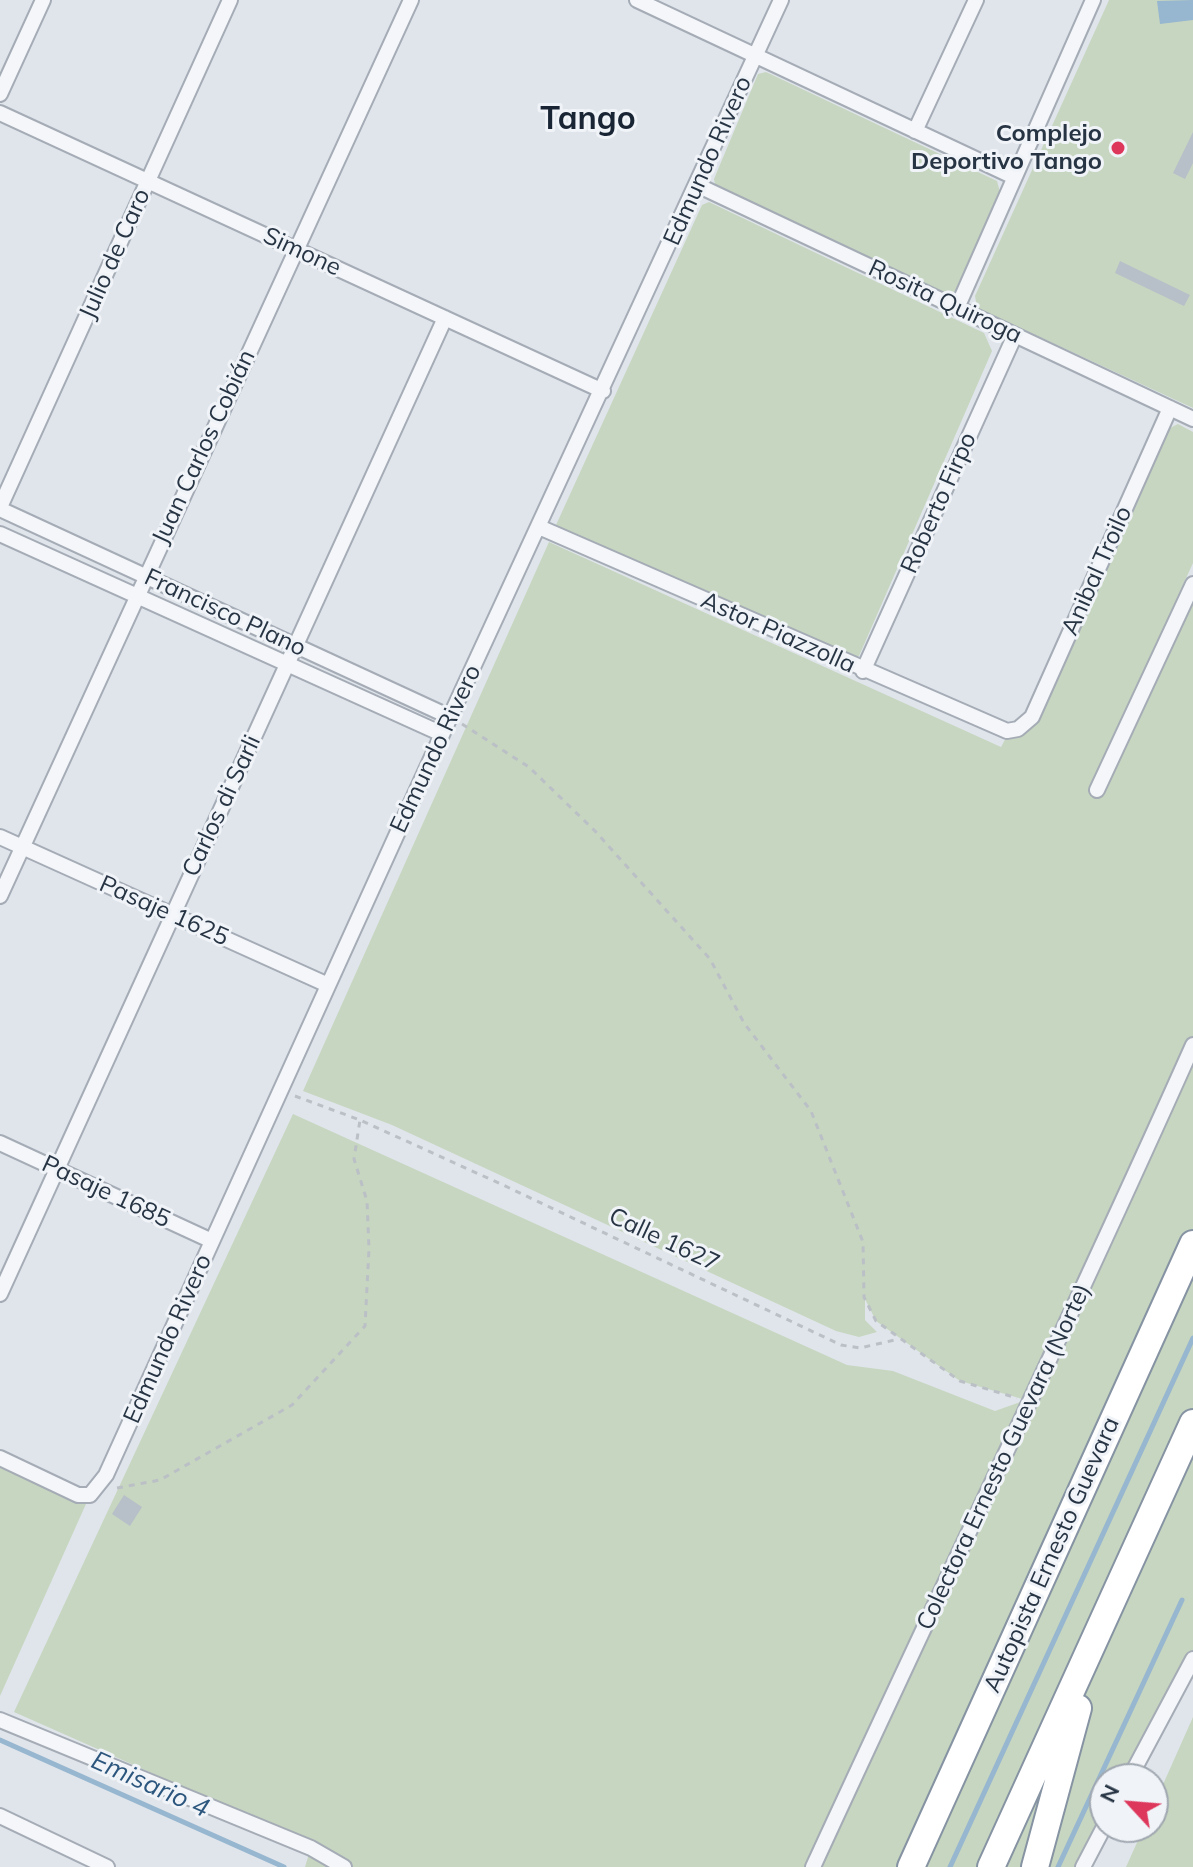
<!DOCTYPE html>
<html>
<head>
<meta charset="utf-8">
<style>
	body { margin:0 }
	#map { position:relative; width:1193px; height:1867px; overflow:hidden; background:#e0e5eb; font-family:Mulish,sans-serif }
	canvas { display:block }
	.north { position:absolute; left:1089px; top:1763px; width:80px; height:80px; box-sizing:border-box; background:#f0f4f8; border:2px solid #a0a7b0; border-radius:50%; rotate:296deg; font-size:22px; font-weight:700; line-height:32px; text-align:center; color:#273444 }
	.north::after { content:''; display:block; margin:auto; width:28px; height:36px; background:#de375c; clip-path:polygon(50% 0,100% 100%,50% 72%,0 100%) }
</style>
</head>
<body>
<div id="map">
<canvas width="1193" height="1867"></canvas>
<div class="north">N</div>
</div>
<script>
const c = document.querySelector('canvas').getContext('2d');
c.lineJoin = 'round';
function fillPath(path, color) {
  c.fillStyle = color;
  c.fill(path, 'evenodd');
}
function trace(path, color, width, dash) {
  c.strokeStyle = color;
  c.lineWidth = width;
  c.lineCap = dash ? 'butt' : 'round';
  c.setLineDash(dash || []);
  c.stroke(path);
}
function write(font, color, halo, rows, align = 'center') {
  c.font = font + ' Mulish,sans-serif';
  c.lineWidth = 6;
  c.setLineDash([]);
  c.textBaseline = 'middle';
  c.strokeStyle = halo;
  c.fillStyle = color;
  for (const [text, x, y, turn = 0] of rows) {
    c.save();
    c.translate(x, y);
    c.rotate((+turn || 0) * Math.PI / 180);
    c.textAlign = isNaN(turn) ? turn : align;
    if (halo) c.strokeText(text, 0, 0);
    c.fillText(text, 0, 0);
    c.restore();
  }
}
fillPath(new Path2D(`
	M1109,0h84v408l-216,-100 -2,-12z
	M766,72l231,109 3,11 -47,103 -8,1 -230,-112 -1,-5 44,-105z
	M709,202l275,131 8,18 -133,305h-13l-279,-122 -11,-9 146,-320z
	M1178,424l15,8v131l-102,224 102,-203v1075l-64,120h-24v46l-22,42h-778l7,-23 -298,-132 279,-598 554,251 46,6 102,40 31,-11 -66,-19 -84,-60 -11,-22v21l12,12 -18,5 -23,-6 -444,-206 -89,-34 246,-549 452,205 6,-11 14,-1 11,-7 138,-300z
	M0,1458l90,37 -90,201z
	M1193,1717v150h-67l18,-40h9v-20z`), '#c7d6c0');
fillPath(new Path2D(`
	M1193,0v20l-33,4 -3,-23z`), '#97b6cf');
trace(new Path2D(`
	M0,1740l284,127
	M950,1867l243,-529
	M1058,1867l124,-267`), '#97b6cf', 5);
fillPath(new Path2D(`
	M1193,132v31l-8,16 -12,-6z
	M1120,261l70,34 -6,11 -69,-33z
	M124,1495l18,12 -12,19 -18,-12z`), '#b7bfc9');
const minor = new Path2D(`
	M637,0l377,177
	M0,94l43,-94
	M0,113l603,278
	M915,131l61,-131
	M697,185l496,234
	M957,308l136,-308
	M0,507l230,-507
	M0,509l450,208
	M539,527l468,204 11,-2 14,-12 138,-309
	M0,534l442,200
	M863,671l152,-336
	M1097,790l96,-206
	M0,837l328,148
	M0,896l411,-896
	M0,1143l212,98
	M0,1294l445,-976
	M0,1458l78,37h12l16,-20 344,-758 331,-717
	M0,1720l311,128 33,19
	M1129,1779l64,-120
	M0,1816l107,51
	M813,1867c126,-274 257,-546 380,-822
	M1083,1867l22,-42`);
const motorway = new Path2D(`
	M911,1867l282,-623
	M991,1867l202,-444
	M1035,1867l43,-159`);
trace(minor, '#a5acb6', 18);
trace(motorway, '#8693a3', 30);
trace(new Path2D(`
	M462,724l67,43 66,64 115,128 34,64 67,88 52,131 1,55 12,24 84,60 57,17
	M295,1096l65,24 143,65 338,160 19,3 39,-9
	M117,1488l43,-8 132,-75 73,-79 4,-77 -2,-48 -13,-42 6,-39`), '#bbc0c6', 3, [6, 6]);
trace(minor, '#f4f6f9', 14);
trace(motorway, '#fff', 26);
for (const [x, y, r, color] of [
	[1118,148,8,"#de375c"]
]) {
  const dot = new Path2D();
  dot.arc(x, y, r, 0, 2 * Math.PI);
  c.fillStyle = color;
  c.fill(dot);
  trace(dot, '#f0f4f8', 3);
}
write('bold 24px', '#273444', '#f0f4f8', [
	["Complejo",1102,134],
	["Deportivo Tango",1102,162]
], 'right');
write('24px', '#273444', '#f0f4f8', [
	["Edmundo Rivero",708,161,-66],
	["Simone",302,252,25],
	["Julio de Caro",115,254,-66],
	["Rosita Quiroga",945,302,25],
	["Juan Carlos Cobián",204,447,-65],
	["Roberto Firpo",939,503,-66],
	["Anibal Troilo",1097,571,-66],
	["Francisco Plano",225,613,25],
	["Astor Piazzolla",778,633,24],
	["Edmundo Rivero",436,749,-65],
	["Carlos di Sarli",222,806,-65],
	["Pasaje 1625",164,911,24],
	["Pasaje 1685",106,1192,25],
	["Calle 1627",664,1240,25],
	["Edmundo Rivero",168,1339,-66],
	["Colectora Ernesto Guevara (Norte)",1004,1457,-65],
	["Autopista Ernesto Guevara",1052,1555,-66]
]);
write('italic 26px', '#2c567d', '#f0f4f8', [
	["Emisario 4",150,1785,24]
]);
write('bold 32px', '#192435', '#f0f4f8', [
	["Tango",588,119]
]);
</script>
</body>
</html>
